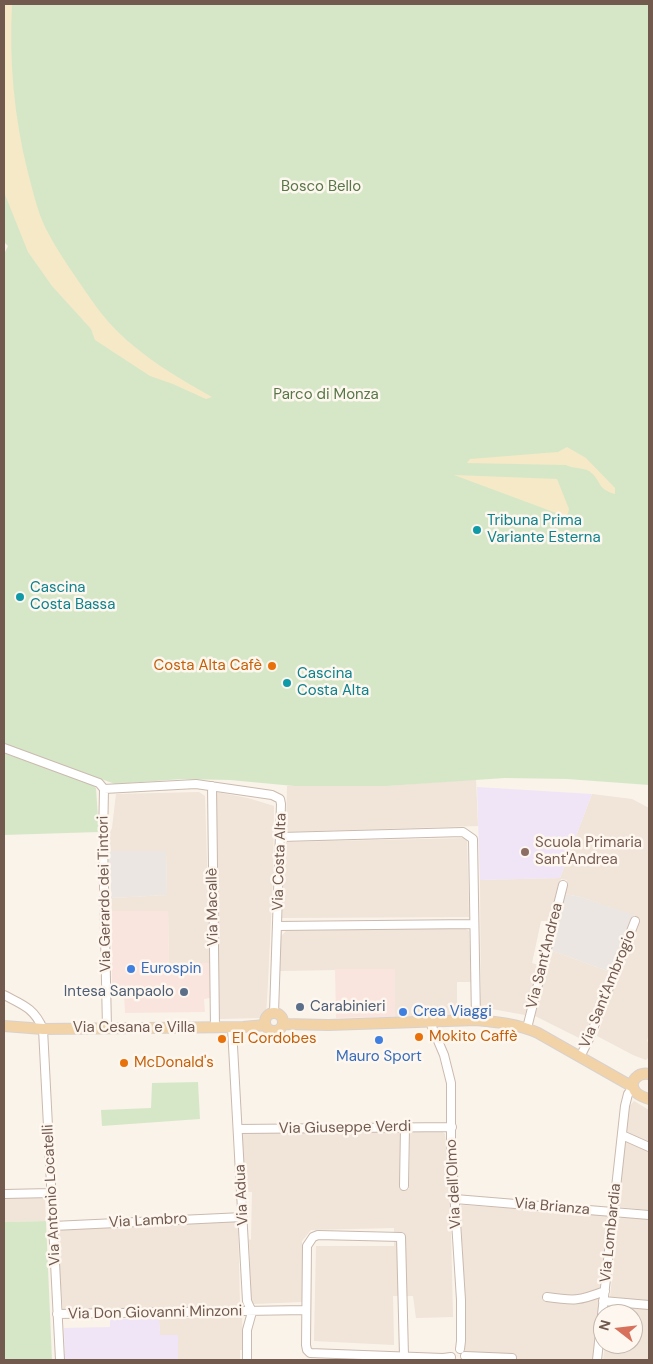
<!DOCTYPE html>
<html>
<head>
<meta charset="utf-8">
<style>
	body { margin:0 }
	#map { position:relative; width:653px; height:1364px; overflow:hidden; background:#faf3e9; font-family:"DM Sans",sans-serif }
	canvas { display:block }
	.frame { position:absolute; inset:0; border:5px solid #725a4f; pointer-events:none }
	.north { position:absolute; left:593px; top:1304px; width:50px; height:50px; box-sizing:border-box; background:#fdf7ef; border:1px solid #c5b8af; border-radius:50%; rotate:286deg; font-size:14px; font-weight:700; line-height:20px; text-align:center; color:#725a4f }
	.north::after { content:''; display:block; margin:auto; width:18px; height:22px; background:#d7715b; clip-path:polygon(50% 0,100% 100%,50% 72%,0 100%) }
</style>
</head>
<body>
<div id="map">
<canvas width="653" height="1364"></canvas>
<div class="frame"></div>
<div class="north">N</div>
</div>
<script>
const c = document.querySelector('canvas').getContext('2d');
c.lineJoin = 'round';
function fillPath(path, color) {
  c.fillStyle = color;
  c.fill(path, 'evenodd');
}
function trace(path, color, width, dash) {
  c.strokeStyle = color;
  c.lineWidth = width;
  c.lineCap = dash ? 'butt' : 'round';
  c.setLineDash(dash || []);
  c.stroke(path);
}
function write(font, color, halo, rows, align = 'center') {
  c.font = font + ' "DM Sans",sans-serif';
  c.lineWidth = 5;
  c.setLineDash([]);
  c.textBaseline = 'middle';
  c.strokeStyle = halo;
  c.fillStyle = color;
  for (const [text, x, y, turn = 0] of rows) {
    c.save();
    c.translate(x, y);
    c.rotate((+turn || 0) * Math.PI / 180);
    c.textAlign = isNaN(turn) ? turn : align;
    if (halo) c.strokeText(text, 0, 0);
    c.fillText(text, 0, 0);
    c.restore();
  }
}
fillPath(new Path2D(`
	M476,779l2,47 -192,6 1,-46h100z
	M199,792l6,4 5,167h-41l-1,-52h-56l-1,-13 56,-3 -1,-44h-58l-1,-12 5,-11 4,-34z
	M216,792l32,6 26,8 -1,71 -5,105 -2,34 -5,2 -42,1 -5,-186z
	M592,794l40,5 17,9v225l-2,8 2,3v13l-3,3 -13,-5 -36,-19 41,-119 -57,-20 -17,-3 3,-14 -6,-1 -12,42h-8l-9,42 6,2 -13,50 -44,-8 -1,-127 80,-2z
	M467,838l2,79 -187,1 4,-76z
	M464,928l5,3 2,51h-14v33l-62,2 -1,-48 -114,2 1,-35 5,-5z
	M550,950l60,22 -27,68 -48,-24z
	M634,1101l15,9v100l-31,-3 10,-99z
	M440,1130l5,4 5,54 3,129 -37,1 -3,-22h-20l1,49 -80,-4 2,-95h78v-18l-83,2 -9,11v61l-49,2 -2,-4 -2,-61 2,1 1,-48h-7l-3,-60 159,-1 1,59 7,-1 1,-57z
	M41,1197l4,2 1,22 -42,1v-24z
	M462,1205l145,10 2,2 -15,143h-129l-2,-101 -3,-53z
	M622,1217l27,2v82l-39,-4 8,-77z
	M236,1220l2,2 2,83 -2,2 -175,4 -7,-81 2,-3z
	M609,1305l40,4v51h-46l2,-16h28v-30h-25z
	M242,1316l1,34h-3v10h-62v-25h-18l-1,-16z`), '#f1e4d8');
fillPath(new Path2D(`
	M112,911h56l1,52h41v35l-6,1 1,13 -80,1 -1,-18 -12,-1z
	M335,969h60v48l-59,1z`), '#f9e5de');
fillPath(new Path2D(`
	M108,851h58l1,44 -56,3v-14l-2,-5z
	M564,894l17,3 53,18 -24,57 -60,-22z`), '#ebe6e1');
fillPath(new Path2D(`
	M477,787l115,7 -32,84 -80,2z
	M110,1319h49l1,16h18v25h-113l-1,-32 46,-1z`), '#efe5f7');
fillPath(new Path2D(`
	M4,4h645v781l-82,-6 -62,-1 -118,8h-93l-64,-6 -48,-1 -67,5 -111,-40v-490l4,-8 -4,-4z
	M4,753l89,32 3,3 3,44 -95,3z
	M198,1082l2,37 -98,7 -1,-16 50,-2 1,-25z
	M46,1221l6,139h-48v-138z`), '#d6e7c8');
fillPath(new Path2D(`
	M4,4h8c-3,57 2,113 16,169 5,18 9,37 17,54 10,20 22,37 34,55 11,16 23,34 37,48 28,28 62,48 96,67l-6,2 -33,-15 -23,-8 -55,-36 -4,-11 -39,-43 -24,-34 -24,-60z
	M567,447l19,11 29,30v6c-19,-5 -13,-14 -26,-23 -7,-4 -16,-2 -23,-6l-99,-2 3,-4 88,-7z
	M454,475l103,4 12,30 -2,8z`), '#f6e9c7');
const minor = new Path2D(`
	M4,748l95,35 5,6
	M212,786l3,242
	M104,789l92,-5 76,11 8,4 1,5 -7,209
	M104,789l-1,51 4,188
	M281,837l182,-5 10,7 3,181
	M277,926l197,-2
	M4,995c19,10 30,13 39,34l17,331
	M430,1022l14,33 7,28v60l10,157v41l-1,8
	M232,1028l15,273 5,11 -5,18v30
	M527,1028l36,-143
	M580,1057l9,-18 46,-118
	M238,1129l214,-2
	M622,1135l27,12
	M404,1186l1,-59
	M4,1194l48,-1
	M455,1199l194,16
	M53,1226l190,-9
	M547,1297c27,4 32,4 58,-6
	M603,1301l46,4
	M57,1314l249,-4
	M404,1356l-3,-119 -83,-2 -5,2 -6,9 -1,99 1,5 3,3 133,5 8,-1
	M465,1356l47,2
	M597,1360l28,-254 3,-12 5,-7`);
const major = new Path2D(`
	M265 1022a9 9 0 1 1 18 0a9 9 0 1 1-18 0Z
	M284,1024l44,1 148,-5c22,2 42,4 62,13l95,54
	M4,1026l39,3 200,-2 22,-2
	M649,1074c-10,-2 -21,7 -14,17 3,5 9,6 14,8`);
trace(minor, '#cbbaaf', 10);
trace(major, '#d8d1ce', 12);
trace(minor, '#fff', 8);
trace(major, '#f2d3a8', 10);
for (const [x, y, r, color] of [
	[477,530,5,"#0f9aa8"],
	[20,597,5,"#0f9aa8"],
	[272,666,5,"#e8710a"],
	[287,683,5,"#0f9aa8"],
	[525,852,5,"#8d6e63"],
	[131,969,5,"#3f7fe0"],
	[184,992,5,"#5c6f8a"],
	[300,1007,5,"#5c6f8a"],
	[403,1012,5,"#3f7fe0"],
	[419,1037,5,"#e8710a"],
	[222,1039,5,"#e8710a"],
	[379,1040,5,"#3f7fe0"],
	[124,1063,5,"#e8710a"]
]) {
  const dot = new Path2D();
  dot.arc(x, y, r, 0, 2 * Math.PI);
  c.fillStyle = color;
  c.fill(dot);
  trace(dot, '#fdf7ef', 2);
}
write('15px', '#587748', '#fdf7ef', [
	["Bosco Bello",321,187],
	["Parco di Monza",326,395]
]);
write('15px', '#0d838f', '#fdf7ef', [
	["Tribuna Prima",487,521],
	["Variante Esterna",487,538],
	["Cascina",30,588],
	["Costa Bassa",30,605],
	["Cascina",297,674],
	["Costa Alta",297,691]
], 'left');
write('15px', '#c56008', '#fdf7ef', [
	["Costa Alta Cafè",262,666,"right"],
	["Mokito Caffè",429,1037],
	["El Cordobes",232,1039],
	["McDonald's",134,1063]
], 'left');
write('15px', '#785e54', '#fdf7ef', [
	["Scuola Primaria",535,843],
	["Sant'Andrea",535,860]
], 'left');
write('15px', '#725a4f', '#fdf7ef', [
	["Via Costa Alta",280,862,-88],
	["Via Gerardo dei Tintori",105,894,-91],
	["Via Macallè",213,907,-91],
	["Via Sant'Andrea",545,956,-76],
	["Via Sant'Ambrogio",608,989,-68],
	["Via Cesana e Villa",134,1028],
	["Via Giuseppe Verdi",345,1128,-1],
	["Via dell'Olmo",454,1184,-93],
	["Via Antonio Locatelli",52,1195,-93],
	["Via Adua",242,1195,-93],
	["Via Brianza",552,1207,5],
	["Via Lambro",148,1221,-3],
	["Via Lombardia",611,1233,-84],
	["Via Don Giovanni Minzoni",155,1313,-1]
]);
write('15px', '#366cbe', '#fdf7ef', [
	["Eurospin",141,969],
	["Crea Viaggi",413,1012],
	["Mauro Sport",379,1057,"center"]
], 'left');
write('15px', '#4e5e75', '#fdf7ef', [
	["Intesa Sanpaolo",174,992],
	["Carabinieri",310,1007,"left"]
], 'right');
</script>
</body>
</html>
